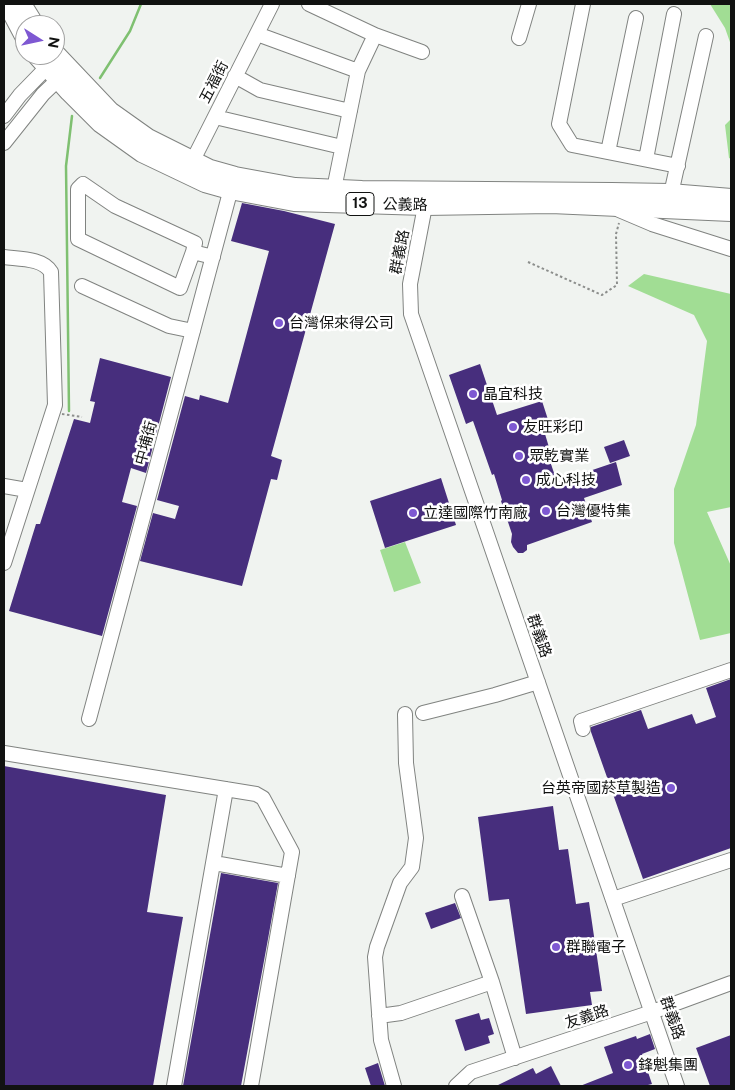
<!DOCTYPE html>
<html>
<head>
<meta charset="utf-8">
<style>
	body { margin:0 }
	#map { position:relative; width:735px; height:1090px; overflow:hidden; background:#f0f3f0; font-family:"Public Sans",sans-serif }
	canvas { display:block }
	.frame { position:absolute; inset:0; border:5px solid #111211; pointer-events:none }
	.north { position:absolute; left:15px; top:15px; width:50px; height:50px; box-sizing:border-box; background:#fff; border:1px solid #a0a0a0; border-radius:50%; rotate:100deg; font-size:14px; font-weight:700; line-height:20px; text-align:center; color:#111211 }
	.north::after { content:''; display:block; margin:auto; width:18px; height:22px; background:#7e58d2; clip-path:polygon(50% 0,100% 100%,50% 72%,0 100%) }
</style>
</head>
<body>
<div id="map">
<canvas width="735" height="1090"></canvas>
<div class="frame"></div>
<div class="north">N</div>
</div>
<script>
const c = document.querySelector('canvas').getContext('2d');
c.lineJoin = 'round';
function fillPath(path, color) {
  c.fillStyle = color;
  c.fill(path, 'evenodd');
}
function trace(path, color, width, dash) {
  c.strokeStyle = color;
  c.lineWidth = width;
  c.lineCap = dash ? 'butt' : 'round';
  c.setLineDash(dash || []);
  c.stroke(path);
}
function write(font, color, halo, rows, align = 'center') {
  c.font = font + ' "Public Sans","Noto Sans TC",sans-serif';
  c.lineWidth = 5;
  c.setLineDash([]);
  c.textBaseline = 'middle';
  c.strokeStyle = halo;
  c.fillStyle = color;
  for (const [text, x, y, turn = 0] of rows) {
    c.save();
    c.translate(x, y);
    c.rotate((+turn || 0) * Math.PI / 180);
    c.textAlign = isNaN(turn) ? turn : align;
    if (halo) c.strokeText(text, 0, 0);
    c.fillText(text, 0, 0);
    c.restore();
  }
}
fillPath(new Path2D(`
	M710,4h21v41l-6,-17z
	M731,119v40l-2,-1 -4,-33z
	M644,274l87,20v213l-24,5 24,54v67l-31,7 -26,-97v-54l22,-64 11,-84 -13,-26 -66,-29z
	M405,542l16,41 -27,9 -14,-42z`), '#a1dd94');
trace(new Path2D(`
	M100,78l30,-47 11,-27
	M69,411l-3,-245 6,-50`), '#7fc071', 2.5);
fillPath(new Path2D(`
	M242,203l42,8 51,13 -64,232 11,4 -5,20 -6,-1 -29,107 -102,-25 13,-48 22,6 4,-13 -22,-6 28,-104 14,4 1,-5 28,8 41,-152 -38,-10z
	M100,358l71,19 -25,96 -15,-5 -9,34 15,4 -35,130 -93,-25 27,-87h4l34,-105 16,4 5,-21 -5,-1z
	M480,364l17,51 45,-14 10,31 -7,2 6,20 -3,1 9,27 59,-20 6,23 -38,13 8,24 -65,23v5l-4,3h-5l-5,-6 -2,-5 1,-8 -11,-33 1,-1 -8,-26 -2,1 -19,-54 -7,3 -17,-49z
	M624,440l6,16 -20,7 -6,-16z
	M441,478l15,47 -71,23 -15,-47z
	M731,679v169l-88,31 -52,-147v-5l50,-17 7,19 44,-15 4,10 20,-7 -10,-29z
	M4,766l162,29 -19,117 36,5 -30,169h-149z
	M553,806l6,44 9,-1 8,55 13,-2 13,89 -12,1 2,13 -66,9 -17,-115 -20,2 -11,-84z
	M221,873l57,10 -10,56 -27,147h-58z
	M455,903l6,15 -30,11 -6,-16z
	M479,1013l2,7 8,-2 5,16 -6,2 2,7 -25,8 -10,-31z
	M650,1034l5,15 -13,5 10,30 -8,2h-64l33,-13 -9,-26 32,-11 1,3z
	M731,1035v51h-21l-14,-38z
	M378,1063l7,23h-14l-6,-18z
	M551,1066l10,20h-65l37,-18 3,6z`), '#472e7d');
const minor = new Path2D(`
	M309,4l66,31 47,17
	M583,4l-24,120 13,21 106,21
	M257,34l101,37 -24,118v8
	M519,38l10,-34
	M358,71l17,-36
	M235,76l25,14 90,21
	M4,116l16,-21 34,-35
	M215,117l127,30
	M4,143l39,-49 21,-20
	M608,152l28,-134
	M646,159l28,-145
	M189,168l83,-164
	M425,196v10l-15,78 1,30 266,772
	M669,203l37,-167
	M619,210l33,14 79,25
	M193,252l-13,36 -102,-49v-50l5,-5 32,22 80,37 -2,9 20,5
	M4,257c15,2 39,1 47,15l4,133 -51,158
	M82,286l87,40 24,5
	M4,486l23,4
	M423,713l72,-18 43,-13
	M89,719l144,-538
	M583,729l-2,-8 150,-51
	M4,753l252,41 7,4 29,54 -41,234
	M214,863l74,13
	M462,896l30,86
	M613,899l118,-39
	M379,1016l22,-3 91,-31 23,76
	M174,1086l52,-297
	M394,1086l-13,-46 -6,-83 2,-10 23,-64 12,-16 4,-29 -10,-75 -1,-49
	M456,1086l15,-14 181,-60 79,-29`);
const major = new Path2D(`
	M7,4l18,34
	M22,4l13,21
	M55,53l55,58 38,27 62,31 25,7 60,11 67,3 250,2 58,1 61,5
	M36,55l33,37 31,31 42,30 63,30 25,7 64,12 131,4 126,-2 180,8`);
trace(minor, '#808380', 16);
trace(major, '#808380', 20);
trace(new Path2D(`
	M528,262l74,33 15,-10 -1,-51 3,-11
	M62,414l20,3`), '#8c8e8c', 2, [2.5, 2.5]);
trace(minor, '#fff', 14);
trace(major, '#fff', 18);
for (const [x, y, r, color] of [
	[279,323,5,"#7e58d2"],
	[473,394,5,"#7e58d2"],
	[513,427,5,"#7e58d2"],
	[519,456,5,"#7e58d2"],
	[526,480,5,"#7e58d2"],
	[546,511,5,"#7e58d2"],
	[413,513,5,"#7e58d2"],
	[671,788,5,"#7e58d2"],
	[556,947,5,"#7e58d2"],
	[628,1065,5,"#7e58d2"]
]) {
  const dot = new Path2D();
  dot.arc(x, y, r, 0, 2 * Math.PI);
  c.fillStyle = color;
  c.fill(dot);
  trace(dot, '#fff', 2);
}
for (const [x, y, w] of [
	[360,204,28]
]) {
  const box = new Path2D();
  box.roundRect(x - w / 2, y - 11.5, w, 23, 4);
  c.fillStyle = '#fff';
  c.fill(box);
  trace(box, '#111211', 1);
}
write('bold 14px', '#111211', null, [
	["13",360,204]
]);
write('15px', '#111211', '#fff', [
	["五福街",214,82,-63],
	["公義路",405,205,1],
	["群義路",400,252,-79],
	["中埔街",146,443,-75],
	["群義路",539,636,71],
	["友義路",587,1017,-18],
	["群義路",672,1018,71]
]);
write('15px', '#111211', '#fff', [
	["台灣保來得公司",289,323],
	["晶宜科技",483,394],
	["友旺彩印",523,427],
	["眾乾實業",529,456],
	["成心科技",536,480],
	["台灣優特集",556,511],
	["立達國際竹南廠",423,513],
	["台英帝國菸草製造",661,788,"right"],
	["群聯電子",566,947],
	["鋒魁集團",638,1065]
], 'left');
</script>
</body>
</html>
